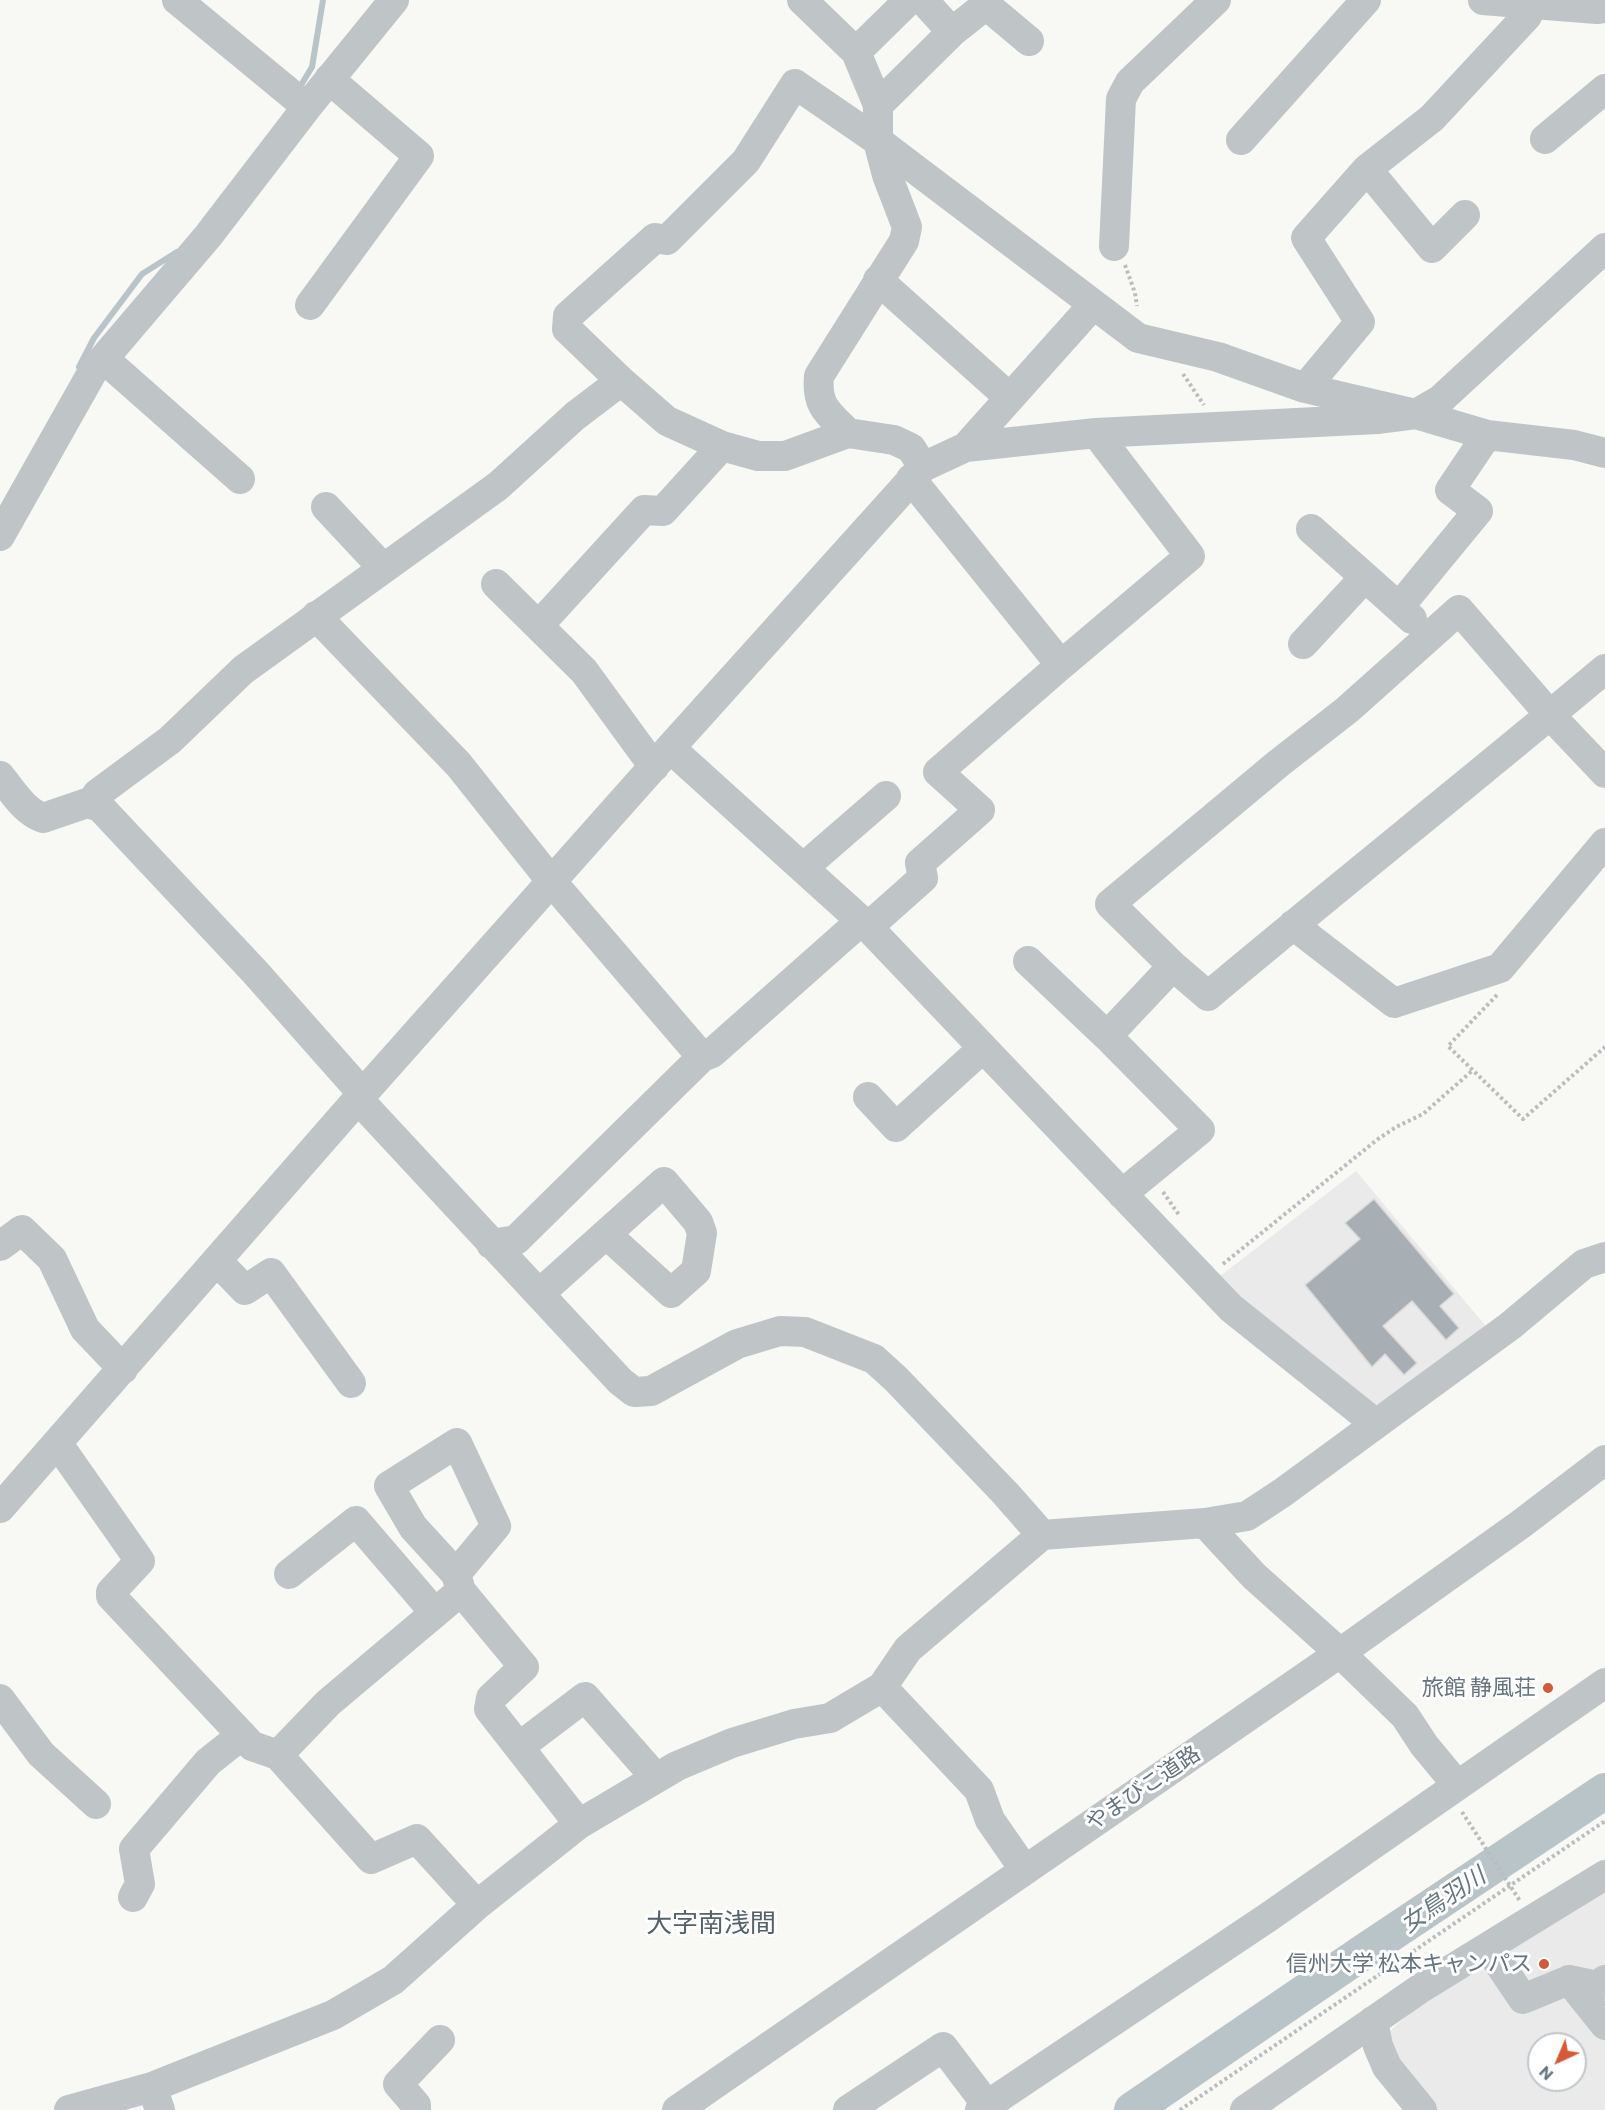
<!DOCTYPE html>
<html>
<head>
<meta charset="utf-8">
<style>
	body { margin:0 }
	#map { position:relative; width:1605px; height:2110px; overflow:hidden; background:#f8f8f5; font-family:Commissioner,sans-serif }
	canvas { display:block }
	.north { position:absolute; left:1527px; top:2032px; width:60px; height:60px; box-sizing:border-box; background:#fff; border:2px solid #c1c7cc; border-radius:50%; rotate:224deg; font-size:16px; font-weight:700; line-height:24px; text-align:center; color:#65747f }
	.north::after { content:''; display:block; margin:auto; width:21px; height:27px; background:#da5834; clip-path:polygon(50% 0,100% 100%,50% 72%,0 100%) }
</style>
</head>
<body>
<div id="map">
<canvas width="1605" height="2110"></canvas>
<div class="north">N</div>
</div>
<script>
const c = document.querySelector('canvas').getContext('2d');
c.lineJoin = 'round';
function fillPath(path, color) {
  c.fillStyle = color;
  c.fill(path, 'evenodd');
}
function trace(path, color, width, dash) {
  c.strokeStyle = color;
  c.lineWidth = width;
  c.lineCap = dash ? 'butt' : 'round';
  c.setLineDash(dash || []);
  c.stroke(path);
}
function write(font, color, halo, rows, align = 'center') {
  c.font = font + ' Commissioner,"Noto Sans JP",sans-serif';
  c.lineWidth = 6;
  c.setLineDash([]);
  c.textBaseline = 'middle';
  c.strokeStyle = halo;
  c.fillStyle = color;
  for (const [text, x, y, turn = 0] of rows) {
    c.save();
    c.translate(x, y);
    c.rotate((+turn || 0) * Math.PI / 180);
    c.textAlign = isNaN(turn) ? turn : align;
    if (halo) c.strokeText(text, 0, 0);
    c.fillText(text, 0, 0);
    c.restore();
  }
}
fillPath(new Path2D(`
	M1356,1171l133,159 -116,82 -106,-87 -48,-48z
	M1605,1888v222h-174l-46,-63 5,-16 34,-31zM1539,2044h36v36h-36z`), '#e9eae9');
trace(new Path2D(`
	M298,90l14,-23 11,-67
	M79,367l15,-29 48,-64 35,-22`), '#b9c4c8', 6);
trace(new Path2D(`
	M1132,2110l230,-157 243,-162`), '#b9c4c8', 36);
const building = new Path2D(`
	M1374,1199l80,95 -14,12 19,22 -13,12 -34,-39 -29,25 34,37 -13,12 -19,-21 -13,13 -67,-82 55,-46 -15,-16z`);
fillPath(building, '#a7afb5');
trace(building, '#dadad8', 1.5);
trace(new Path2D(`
	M1125,265l10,28 2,13
	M1183,374l21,31
	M1497,995l-49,51 75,73 82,-72
	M1163,1192l16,23
	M1223,1264l155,-125 18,-12 27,-13 50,-44
	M1462,1812l58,89
	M1180,2110l425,-289`), '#babdbf', 4, [3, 3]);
trace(new Path2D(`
	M177,0l130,107
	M802,0l54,52 22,53v36l9,34 20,52 -3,14 -85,135c-3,30 9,37 29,57
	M923,0l29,32
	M1483,0l114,9 8,-1
	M856,52l53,-52
	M878,105l74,-73 34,-27 43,36
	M1545,139l60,-50
	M1241,140l125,-140
	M1367,169l65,79 33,-33
	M1114,246l7,-147 9,-17 86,-82
	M878,280l132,118
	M310,305l109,-149 -90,-77
	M104,359l136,120
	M1305,388l55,-66 -54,-84 61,-69 65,-51 95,-102 4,-11
	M966,447l127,-142
	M923,467l-12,-19 -17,-8 -46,-7 -63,23h-27l-36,-10 -55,-25 -46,-40 -54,-52 1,-13 87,-78 12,2 79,-79 49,-77 83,57 260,197 80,19 87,31 111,26 71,21 87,10 31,8
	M326,507l57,61
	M1311,529l101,90
	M0,536l93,-165 115,-135 99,-129 87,-107
	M496,584l88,87 70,96
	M1399,607l79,-96 -28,-21 37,-55
	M316,616l143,149 93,117 150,175 -186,183 -25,4
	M539,625l105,-115 19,1 59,-65
	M1303,644l62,-67
	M1061,665l129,-109 -94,-123
	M1605,669c-131,110 -266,217 -397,327l-35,-30 -63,-62 169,-141 68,-53 112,-100 91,105 55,58
	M670,748l198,179 363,381 145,116
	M0,776c13,16 24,35 43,42l44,-15 13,4 155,165 108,122
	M92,804l5,-10 73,-54 73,-70 255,-184 77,-70 46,-35
	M803,868l83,-72
	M1293,925l101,78 106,-35 105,-125
	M868,927l55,-49 -3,-15 60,-53 -42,-38 123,-107 -150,-186
	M1028,961l79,75 66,-70
	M1107,1036l93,94 -78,64
	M702,1057l10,-4 149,-132
	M868,1097l28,30 87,-79
	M358,1099l262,282 14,11 17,-1 86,-47 43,-13 25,1 69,27 22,20 110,115 36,41
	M0,1246l22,-16 30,29 33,70 38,40
	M217,1261l28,29 26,-17 80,110
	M539,1294l125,-112 34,40 4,11 -6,38 -25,22 -65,-59
	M58,1444l82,117 -29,31v4l141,150 26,9 93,104 46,-20 60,66
	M0,1508l358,-409 312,-351 253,-281 43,-20 130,-14 281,-14 39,-5 24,-14 165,-152
	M1205,1523l49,53 86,77 65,63 19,29 33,40
	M289,1574l67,-53 79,92
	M461,1591l63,76 -33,31 -2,11 90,115
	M882,1687l97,103 11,30 34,49
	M0,1699l41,55 55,50
	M519,1747l66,-50 71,81
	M278,1755l50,-52 133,-112 -5,-17 40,-48 -39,-83 -68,43 24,41 43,47
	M133,1897l7,-13 -6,-35 74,-87 34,-27
	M1488,1947l35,52 46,-19 29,6 7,-6
	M1569,1980l36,45
	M1373,2021l5,25 9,21 35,43
	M152,2087l8,23
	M69,2110l83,-23 181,-72 60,-35 84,-75 102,-81 98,-58 55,-23 62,-19 36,-6 52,-31 26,-38 134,-114 163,-12 42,-7 35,-23 228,-167 74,-62 21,-7
	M416,2110v-5l-18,-21 42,-44
	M677,2110l663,-457 181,-129 84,-64
	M848,2110l95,-63 44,58
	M980,2110l287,-192 338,-235
	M1245,2110l176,-122 184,-113`), '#bfc4c7', 30);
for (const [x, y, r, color] of [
	[1548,1688,6,"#da5834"],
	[1544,1964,6,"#da5834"]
]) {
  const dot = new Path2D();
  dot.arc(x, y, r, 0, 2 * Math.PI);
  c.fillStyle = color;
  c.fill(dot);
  trace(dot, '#fff', 2);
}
write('22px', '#65747f', '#fff', [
	["旅館 静風荘",1536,1688],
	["信州大学 松本キャンパス",1532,1964]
], 'right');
write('22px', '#65747f', '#fff', [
	["やまびこ道路",1143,1788,-34]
]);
write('italic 24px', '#647980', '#fff', [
	["女鳥羽川",1443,1900,-34]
]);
write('26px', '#56626a', '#fff', [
	["大字南浅間",711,1923]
]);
</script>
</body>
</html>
